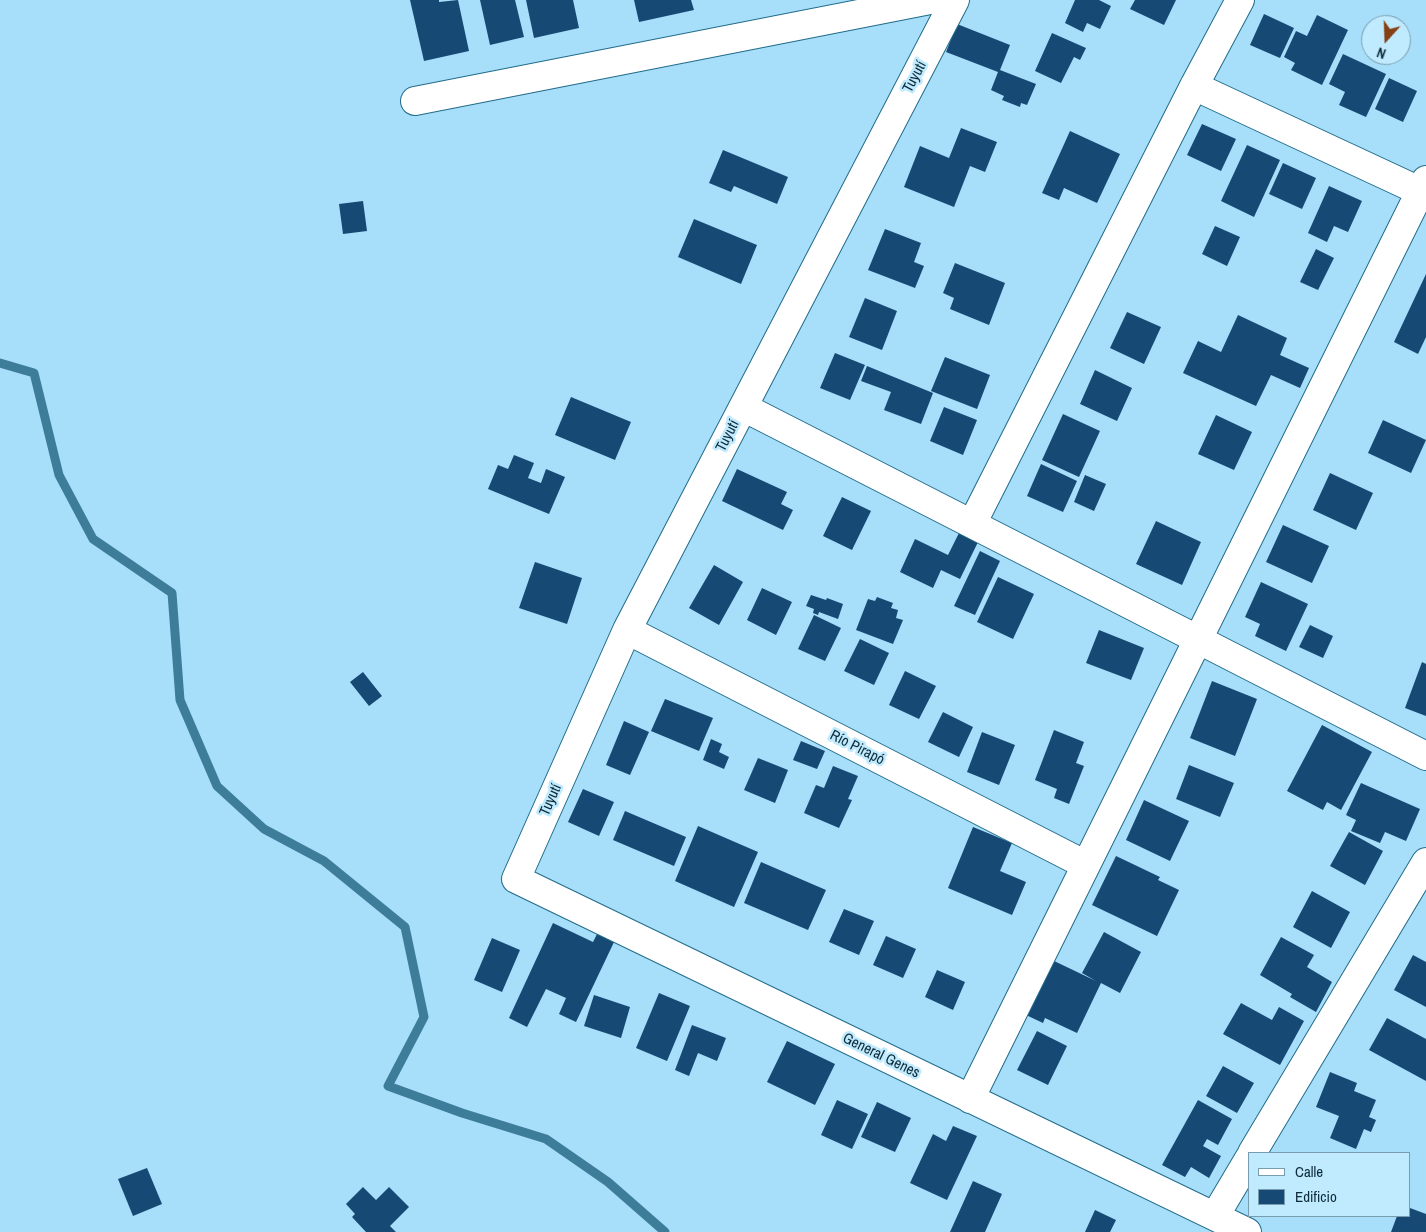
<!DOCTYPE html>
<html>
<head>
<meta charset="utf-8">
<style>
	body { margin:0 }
	#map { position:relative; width:1426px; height:1232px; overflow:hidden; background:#a7defa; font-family:"Archivo Narrow",sans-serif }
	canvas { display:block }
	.legend { position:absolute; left:1248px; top:1152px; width:162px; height:65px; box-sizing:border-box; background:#c0eafe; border:1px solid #789dae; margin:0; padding:6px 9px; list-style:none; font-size:15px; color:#0c2a37 }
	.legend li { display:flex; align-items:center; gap:10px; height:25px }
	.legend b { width:25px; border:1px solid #789dae }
	.north { position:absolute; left:1361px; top:15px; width:50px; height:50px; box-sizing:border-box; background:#c0eafe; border:1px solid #789dae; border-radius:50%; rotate:200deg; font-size:14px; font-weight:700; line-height:20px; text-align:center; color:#0c2a37 }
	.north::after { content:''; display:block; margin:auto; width:18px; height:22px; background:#854115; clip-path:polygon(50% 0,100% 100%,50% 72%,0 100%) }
</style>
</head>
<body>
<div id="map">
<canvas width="1426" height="1232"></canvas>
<ul class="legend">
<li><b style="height:6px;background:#fff"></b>Calle</li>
<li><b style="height:14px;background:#174975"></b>Edificio</li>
</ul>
<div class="north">N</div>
</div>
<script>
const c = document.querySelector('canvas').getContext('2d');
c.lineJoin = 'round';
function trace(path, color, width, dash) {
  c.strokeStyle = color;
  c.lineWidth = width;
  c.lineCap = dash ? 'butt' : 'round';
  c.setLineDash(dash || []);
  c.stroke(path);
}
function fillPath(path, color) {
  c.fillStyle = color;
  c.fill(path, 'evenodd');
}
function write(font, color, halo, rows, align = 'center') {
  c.font = font + ' "Archivo Narrow",sans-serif';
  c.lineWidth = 5;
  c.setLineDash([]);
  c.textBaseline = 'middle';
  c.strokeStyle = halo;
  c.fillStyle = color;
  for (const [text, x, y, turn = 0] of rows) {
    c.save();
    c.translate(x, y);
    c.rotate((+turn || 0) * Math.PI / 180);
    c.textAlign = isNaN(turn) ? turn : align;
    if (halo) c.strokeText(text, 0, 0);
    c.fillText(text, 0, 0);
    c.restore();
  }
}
trace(new Path2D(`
	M0,363l34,10 25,102 34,64 79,54 8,107 37,86 47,43 60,32 81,66 19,90 -36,69 74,27 84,26 62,43 57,50`), '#3e7d99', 9);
fillPath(new Path2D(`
	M410,0h29v2l19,-2 11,51 -45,10z
	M480,0h35l9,37 -34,8z
	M526,0h47l6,28 -45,10z
	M634,0h57l3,10 -55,12z
	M1075,0h24l12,6 -11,23 -13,-6 -4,9 -18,-9z
	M1135,0h41l-12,25 -34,-16z
	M1264,14l30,14 -14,30 -30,-13z
	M1317,15l31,15 -26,55 -31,-15 4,-7 -11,-6 12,-26 11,5z
	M957,24l53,21 -10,25 36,14 -9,21 -6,-2 -1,4 -18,-7 2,-4 -13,-6 7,-18 -52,-20z
	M1052,33l34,15 -6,12 -6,-3 -13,26 -26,-12z
	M1343,54l43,20 -20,43 -27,-12 6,-13 -16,-8z
	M1389,78l28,13 -14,31 -28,-13z
	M1202,124l34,15 -15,32 -34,-16z
	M961,128l36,14 -12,30 -15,-6 -16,41 -50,-20 16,-41 29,12z
	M1070,131l50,23 -23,49 -33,-15 -5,12 -17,-7z
	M1247,145l33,15 -26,57 -33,-16z
	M723,150l65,27 -11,27 -43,-18 -3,6 -22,-9z
	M1283,163l33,15 -14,31 -33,-15z
	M1329,186l33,15 -14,31 -14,-6 -7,16 -19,-9z
	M363,201l4,30 -24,3 -4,-30z
	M694,219l63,26 -16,39 -63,-27z
	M1215,226l25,11 -13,29 -25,-12z
	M885,229l36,14 -7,19 10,4 -9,22 -47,-18z
	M1316,249l18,9 -16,32 -18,-8z
	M955,263l50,20 -16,42 -39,-16 4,-11 -11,-5z
	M1426,274v63l-8,17 -24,-12z
	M865,298l32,13 -15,39 -33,-13z
	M1127,312l34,15 -17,37 -34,-16z
	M1238,315l49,23 -7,17 29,13 -9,20 -29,-13 -15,31 -73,-33 15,-32 23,11z
	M835,353l30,12 -15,35 -30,-12z
	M945,357l45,18 -13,34 -46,-18z
	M867,366l66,27 -12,31 -37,-14 7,-18 -30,-11z
	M1095,370l37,18 -15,33 -37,-17z
	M571,397l60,25 -16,38 -60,-25z
	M944,407l33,13 -14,35 -33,-14z
	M1063,414l37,17 -21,46 -37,-17z
	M1216,415l36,17 -18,38 -36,-16z
	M1383,420l43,20 -15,33 -43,-20z
	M514,455l20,8 -6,15 13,5 5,-14 19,8 -16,37 -61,-25 10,-24 10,4z
	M1041,464l36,17 -14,31 -36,-16z
	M737,469l50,23 -6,12 12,6 -10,20 -61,-29z
	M1330,473l43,20 -17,37 -43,-20z
	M1085,475l21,9 -12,27 -20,-9z
	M842,497l29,14 -19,39 -29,-14z
	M1156,521l45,21 -19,43 -46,-21z
	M1283,525l46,21 -17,37 -46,-21z
	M959,533l19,9 -18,37 -19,-9 -8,18 -33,-16 15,-33 33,16z
	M980,551l20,10 -25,54 -21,-9z
	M535,562l47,16 -15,46 -48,-16z
	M714,565l29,17 -24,43 -30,-17z
	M998,577l36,17 -21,45 -36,-17z
	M1261,582l47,22 -22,47 -31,-15 5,-12 -15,-7z
	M762,588l30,14 -16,33 -29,-15z
	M811,595l15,5 1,-2 16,6 -5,15 -19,-7 -1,3 -5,-2 1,-4 -8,-3z
	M877,597l16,6 -2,5 7,2 -2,8 7,2 -10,24 -37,-14 12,-31 7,2z
	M814,615l27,13 -16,33 -27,-12z
	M1310,625l23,11 -10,22 -24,-11z
	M1099,630l45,18 -13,32 -45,-17z
	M860,639l29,14 -15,32 -30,-14z
	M1422,662l4,2v52l-21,-8z
	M905,671l31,15 -17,33 -30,-14z
	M363,672l19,24 -13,10 -19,-24z
	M1212,681l45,18 -22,57 -45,-18z
	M665,699l48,19 -14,33 -48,-20z
	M943,712l30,15 -14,30 -31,-15z
	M624,721l25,11 -19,43 -24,-10z
	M1322,725l50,27 -31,58 -14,-8 -4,8 -36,-19z
	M1054,730l30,12 -8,21 8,3 -15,38 -15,-6 3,-9 -22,-9z
	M982,732l33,13 -16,40 -32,-13z
	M711,739l11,5 -3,8 10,5 -5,12 -21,-9z
	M801,741l24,10 -8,18 -24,-9z
	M758,758l30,12 -13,33 -31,-13z
	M1189,765l45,18 -14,34 -44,-18z
	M833,766l25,10 -10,23 4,1 -13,28 -35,-15 12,-28 8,3z
	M1361,783l59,26 -14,32 -21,-9 -5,11 -29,-12 5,-11 -10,-5z
	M583,789l31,13 -15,34 -31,-14z
	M1144,800l45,21 -19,40 -44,-21z
	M625,811l61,26 -12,29 -61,-26z
	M698,826l60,26 -24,55 -59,-26z
	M973,827l39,16 -12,28 26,11 -14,33 -64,-27z
	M1349,832l34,19 -18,34 -35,-19z
	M1116,856l44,21 -2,3 21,10 -22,46 -65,-31z
	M761,862l65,28 -18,40 -64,-27z
	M1312,891l38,21 -19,36 -38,-21z
	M844,909l30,12 -15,34 -30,-13z
	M553,923l40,19 5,-10 17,8 -39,82 -17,-8 7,-16 -20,-9 -19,38 -18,-9z
	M1104,932l37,20 -21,41 -19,-10 -24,50 -32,-15 -2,5 -17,-8 26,-55 44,21 -14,-8z
	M886,936l30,13 -13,29 -30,-13z
	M1281,937l33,18 -7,12 25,15 -16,30 -26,-15 2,-3 -32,-19z
	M492,938l28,12 -18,42 -28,-12z
	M1413,955l13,7v45l-32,-17z
	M937,970l28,12 -12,28 -28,-13z
	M659,993l31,13 -23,55 -31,-13z
	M594,995l36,12 -9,31 -37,-12z
	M1241,1003l31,17 7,-13 25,14 -24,44 -57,-31z
	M1387,1018l39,21v42l-57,-31z
	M692,1025l34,13 -9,23 -19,-8 -9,23 -14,-6z
	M1037,1031l30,15 -19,39 -31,-15z
	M787,1041l48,23 -20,41 -48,-23z
	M1223,1066l31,17 -17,30 -31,-17z
	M1330,1072l27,11 -3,8 22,9 -7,17 7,3 -5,12 -7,-3 -8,20 -26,-11 9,-22 -23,-9z
	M837,1100l31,14 -16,35 -31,-14z
	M1198,1100l34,19 -14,26 -11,-6 -4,7 18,10 -12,22 -18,-11 -6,10 -23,-12z
	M877,1102l34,16 -16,34 -34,-15z
	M953,1126l24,10 -30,64 -37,-17 23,-49 13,7z
	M147,1168l15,36 -29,12 -15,-37z
	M973,1181l29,13 -17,38h-35z
	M363,1187l13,13 13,-13 20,20 -19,19 6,6h-30l-14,-15 3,-3 -9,-10z
	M1410,1208l16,6v18h-35l6,-16h13z
	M1095,1210l21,10 -6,12h-25z`), '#174975');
const minor = new Path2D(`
	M955,0l-328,630 -111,249 731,353
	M1194,86l232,108
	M415,101l515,-101
	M743,407l683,349
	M972,524l222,-438 46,-86
	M627,630l459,235
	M970,1099l456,-919
	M1252,1153l174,-291
	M1215,1216l35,-59`);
trace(minor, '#216c8a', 30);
trace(minor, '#fff', 28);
write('15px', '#0c2a37', '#c0eafe', [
	["Tuyutí",915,77,-62],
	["Tuyutí",728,436,-63],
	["Río Pirapó",857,748,27],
	["Tuyutí",551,800,-66],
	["General Genes",881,1056,26]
]);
</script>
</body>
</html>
